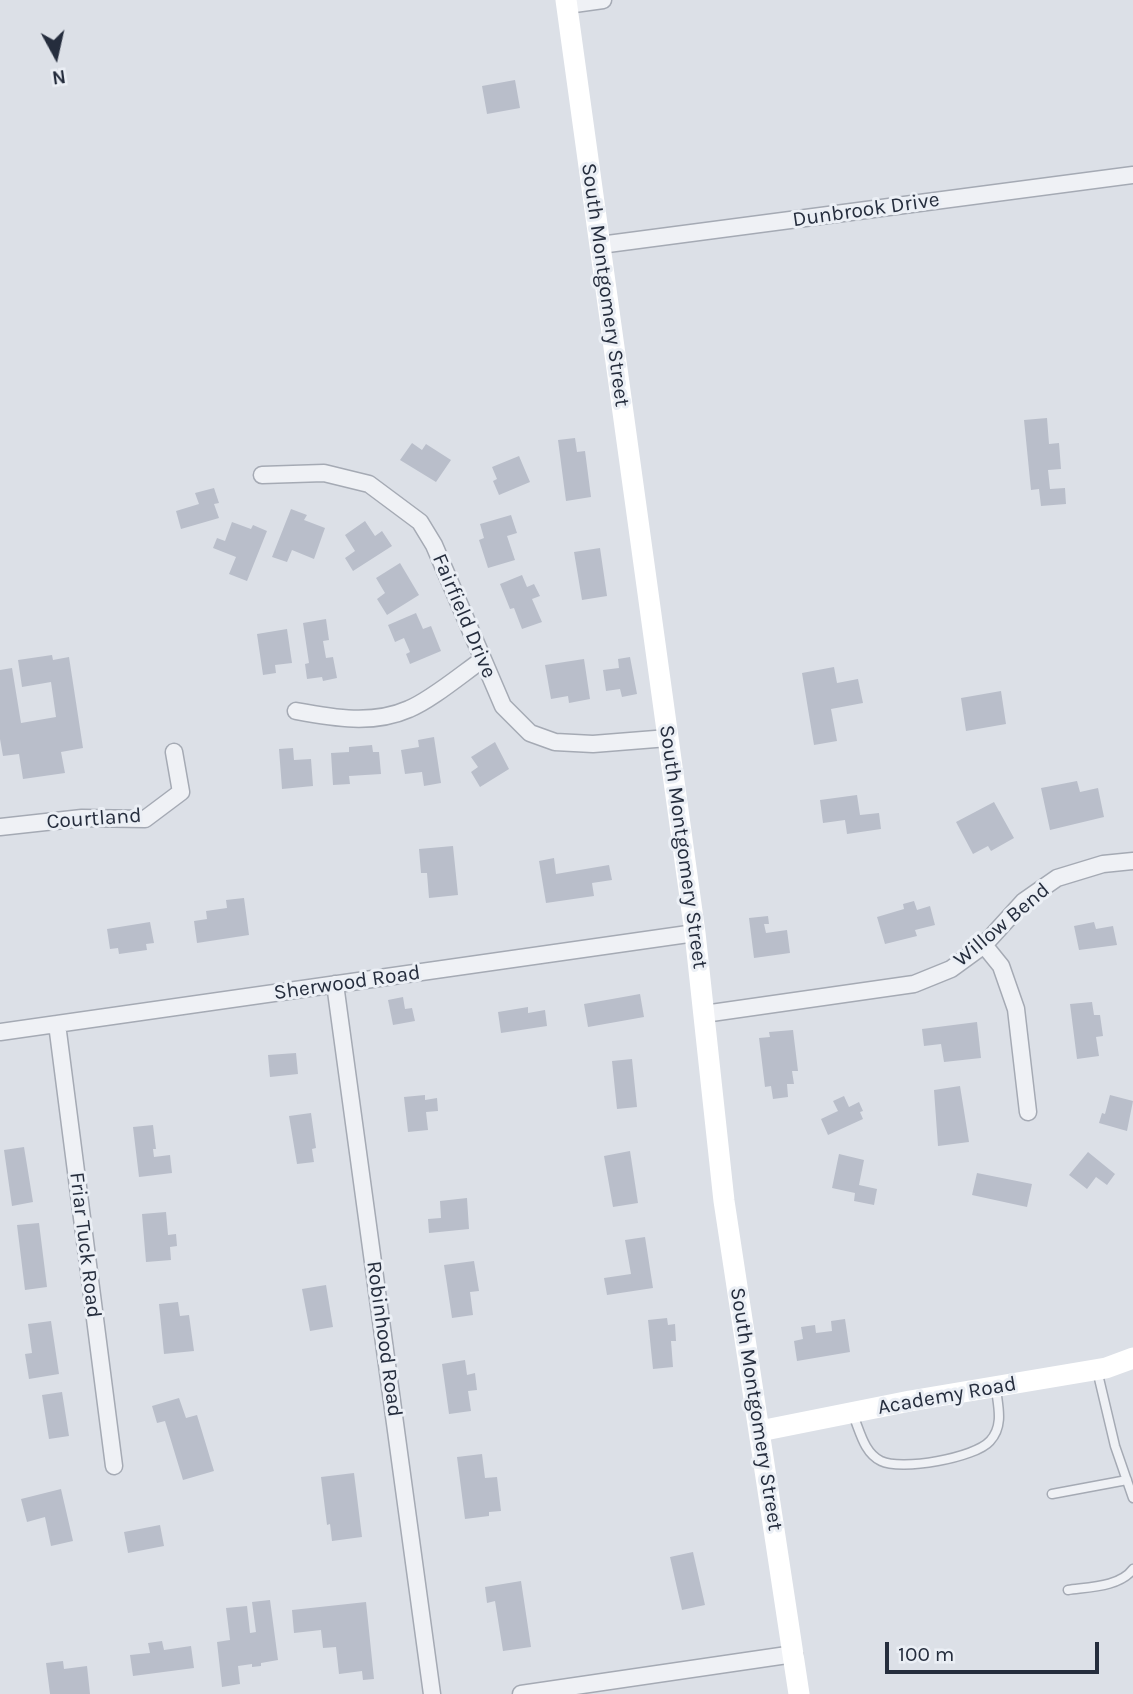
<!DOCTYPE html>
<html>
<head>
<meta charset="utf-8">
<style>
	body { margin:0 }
	#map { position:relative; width:1133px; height:1694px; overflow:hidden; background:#dce0e7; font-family:Karla,sans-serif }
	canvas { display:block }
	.north { position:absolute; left:21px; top:21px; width:70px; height:70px; -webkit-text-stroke:5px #ebeff5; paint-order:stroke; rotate:172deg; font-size:19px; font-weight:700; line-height:28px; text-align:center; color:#252d3d }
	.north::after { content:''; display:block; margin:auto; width:24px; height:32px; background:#252d3d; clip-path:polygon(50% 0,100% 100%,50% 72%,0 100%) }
	.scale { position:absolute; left:885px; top:1642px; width:214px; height:32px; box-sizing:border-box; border:4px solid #252d3d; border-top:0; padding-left:9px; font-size:21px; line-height:24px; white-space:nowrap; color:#252d3d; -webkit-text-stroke:5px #ebeff5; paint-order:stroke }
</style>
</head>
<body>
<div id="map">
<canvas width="1133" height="1694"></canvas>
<div class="north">N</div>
<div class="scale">100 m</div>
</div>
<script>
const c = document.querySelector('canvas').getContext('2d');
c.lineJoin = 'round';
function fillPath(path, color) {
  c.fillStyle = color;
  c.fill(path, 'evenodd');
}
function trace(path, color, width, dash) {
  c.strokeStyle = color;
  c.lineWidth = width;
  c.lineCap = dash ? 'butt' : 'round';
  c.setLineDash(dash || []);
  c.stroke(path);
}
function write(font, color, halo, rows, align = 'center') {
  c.font = font + ' Karla,sans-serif';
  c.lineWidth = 6;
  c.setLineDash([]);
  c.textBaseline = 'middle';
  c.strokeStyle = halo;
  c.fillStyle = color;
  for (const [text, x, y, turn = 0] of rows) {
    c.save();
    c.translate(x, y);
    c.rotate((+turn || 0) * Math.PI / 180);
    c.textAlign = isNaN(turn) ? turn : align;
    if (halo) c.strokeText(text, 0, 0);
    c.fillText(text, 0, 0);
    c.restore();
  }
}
fillPath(new Path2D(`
	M515,80l5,28 -33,6 -5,-28z
	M1047,418l2,26 10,-1 2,26 -13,1 2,19 15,-1 1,16 -25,2 -2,-17 -8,1 -7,-70z
	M575,438l2,14 8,-1 6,46 -25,4 -8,-61z
	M412,443l10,7 4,-6 25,16 -15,22 -36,-22z
	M519,456l11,26 -31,13 -6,-14 4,-2 -5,-12z
	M214,488l5,15 -5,1 5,14 -38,11 -5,-18 23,-7 -4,-11z
	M291,509l16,6 -3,5 21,8 -11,31 -22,-9 -5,12 -15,-5z
	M511,515l6,18 -10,3 8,24 -27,8 -9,-28 5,-2 -4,-14z
	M365,521l10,15 7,-5 10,15 -39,25 -8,-13 10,-7 -10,-16z
	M232,522l19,7 2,-4 14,6 -20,50 -18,-7 7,-17 -23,-9 4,-10 8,3z
	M600,548l7,48 -25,4 -8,-48z
	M400,563l19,32 -32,20 -10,-16 8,-6 -9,-15z
	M522,575l5,12 7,-3 6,12 -8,3 10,23 -20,7 -8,-21 -4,1 -10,-25z
	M416,613l7,16 8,-3 10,25 -31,13 -4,-10 4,-2 -6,-14 -9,4 -7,-17z
	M326,619l3,21 -6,1 3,17 7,-1 4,21 -14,3 -1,-4 -15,2 -2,-15 4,-1 -6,-40z
	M287,629l5,34 -17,2 1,8 -13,2 -6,-41z
	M52,655l1,5 16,-3 14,91 -22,4 4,21 -42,6 -4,-25 -16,2 -3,-17v-69l12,-2 9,55 35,-6 -5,-35 -29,5 -4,-27z
	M630,657l7,37 -15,3 -2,-8 -14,2 -3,-21 16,-2 -1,-9z
	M584,659l6,40 -21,4 -1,-7 -17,3 -6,-34z
	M834,667l3,16 21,-4 5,24 -32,6 6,32 -23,4 -12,-72z
	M1001,691l5,33 -40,7 -5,-33z
	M434,737l7,46 -17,3 -2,-14 -17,2 -4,-24 18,-3 -1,-7z
	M495,742l14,27 -29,18 -9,-15 7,-5 -7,-10z
	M372,745l1,7h6l2,22 -32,2 1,8 -17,1 -2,-32 18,-1v-5z
	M293,748l1,12 17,-1 2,27 -31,3 -3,-40z
	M1077,781l3,11 18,-4 6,29 -54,13 -9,-42z
	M857,795l3,20 19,-2 2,16 -34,5 -2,-14 -22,3 -3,-23z
	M994,802l20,36 -23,13 -3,-5 -15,8 -17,-32z
	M453,846l5,49 -29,3 -2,-25h-6l-2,-24z
	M554,858l2,16 53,-9 3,15 -20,3 2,13 -48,7 -7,-42z
	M244,898l5,37 -52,8 -3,-22 13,-2 -1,-8 21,-3 -1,-8z
	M914,901l3,9 13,-4 5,19 -20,5 2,6 -32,8 -8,-27 27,-8 -1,-5z
	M768,916l1,8h-5l2,9 21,-3 3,23 -36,5 -5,-40z
	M150,922l4,21 -8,1 1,6 -28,4 -1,-6 -8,1 -3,-20z
	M1094,922l2,7 17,-3 4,19 -38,5 -5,-24z
	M640,994l4,23 -56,10 -4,-23z
	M403,997l2,12 7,-1 3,13 -22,4 -5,-25z
	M1092,1002l2,13h6l3,21 -7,1 3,19 -22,3 -7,-55z
	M528,1007v6l17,-3 2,16 -46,7 -3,-21z
	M977,1022l4,36 -37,4 -3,-18 -17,2 -2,-17z
	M793,1030l5,41h-6l2,13h-7l1,13 -15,2 -2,-13 -6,1 -6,-49 11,-1 -1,-5z
	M296,1053l2,21 -28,3 -2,-22z
	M632,1059l5,48 -20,2 -5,-48z
	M960,1086l9,56 -31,4 -4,-56z
	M425,1095v5l12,-2 1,13 -12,1 2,18 -20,2 -4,-35z
	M1110,1095l23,6 -6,30 -28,-8 3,-10 3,1z
	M844,1096l5,11 10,-5 4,9 -3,1 3,7 -35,16 -7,-16 17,-8 -5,-10z
	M311,1113l5,35 -4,1 2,13 -17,2 -8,-48z
	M153,1125l3,24h-3l1,8 16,-2 2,18 -33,4 -6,-50z
	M24,1147l9,55 -21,4 -8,-56z
	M630,1151l8,52 -25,4 -9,-51z
	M1088,1152l27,22 -8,11 -11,-8 -9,12 -18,-14z
	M839,1154l25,6 -5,25 18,4 -3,16 -20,-4 1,-8 -23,-5z
	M977,1173l55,11 -5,23 -55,-12z
	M467,1198l2,31 -40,4 -1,-14 13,-1 -1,-17z
	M166,1212l2,23 8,-1 1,12 -7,1 1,13 -25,2 -4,-48z
	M39,1223l8,64 -22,3 -8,-65z
	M645,1237l8,51 -46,7 -3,-17 27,-4 -6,-34z
	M474,1261l5,30 -9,1 3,23 -21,3 -8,-53z
	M326,1285l7,42 -23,4 -8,-42z
	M178,1302l2,14 9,-1 5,36 -30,3 -5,-50z
	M667,1318l1,7 7,-1 1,17h-5l2,26 -20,2 -5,-49z
	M845,1319l5,33 -53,9 -3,-20 9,-2 -2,-12 14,-2 1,8 16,-2 -1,-10z
	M51,1321l8,53 -30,5 -4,-25 7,-1 -4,-29z
	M465,1360l2,15 8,-2 2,17 -9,1 3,20 -22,3 -7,-50z
	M62,1392l7,44 -20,3 -7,-44z
	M179,1398l7,20 11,-3 17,56 -31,9 -18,-59 -8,2 -5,-17z
	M482,1454l3,24 12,-1 4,34 -12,1v4l-24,3 -8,-62z
	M354,1473l8,64 -30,4 -2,-17 -3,1 -6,-48z
	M61,1489l12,52 -22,5 -6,-29 -18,5 -6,-23z
	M160,1525l4,21 -36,7 -4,-21z
	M693,1552l12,53 -23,5 -12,-53z
	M521,1581l10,66 -28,4 -8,-50 -8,2 -2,-16z
	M270,1600l8,60 -17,3v3l-9,1v-3l-14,2 2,18 -18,3 -5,-45 13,-2 -4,-32 21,-2 3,27 6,-1 -4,-30z
	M366,1602l8,77 -11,1 -1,-9 -23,3 -3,-27 -13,1 -2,-18 -27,3 -2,-23z
	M162,1641l2,9 27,-4 3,22 -61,8 -3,-21 20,-2 -2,-10z
	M63,1661l1,8 23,-3 3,28h-40l-4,-31z`), '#b9beca');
const lane = new Path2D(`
	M1097,1370l18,76 18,52
	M853,1415c7,16 11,38 28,46 20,10 94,-3 109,-20 14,-15 8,-35 6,-52
	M1052,1494l75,-14
	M1068,1590c20,-3 52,-3 65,-21`);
const street = new Path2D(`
	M567,5l36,-5
	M600,245l533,-70
	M262,475l62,-2 45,11 51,38 14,23 69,161 27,27 25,9 38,2 75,-6
	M296,711c38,7 77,14 113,-2 22,-9 53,-35 73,-49
	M0,827l82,-9 63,1 36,-27 -7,-40
	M984,945l17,21 15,43 12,103
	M335,984l97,710
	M704,1014l210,-30 37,-15 33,-24 40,-44 33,-23 46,-14 30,-3
	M57,1024l57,442
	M0,1032l695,-99
	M521,1694l273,-40`);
trace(lane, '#a5aab4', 11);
trace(street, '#a5aab4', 19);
trace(lane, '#eff1f5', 8);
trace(street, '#eff1f5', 16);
trace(new Path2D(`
	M566,0l129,933 29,268 75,493
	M760,1431l150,-30 196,-33 27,-10`), '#fff', 21);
write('21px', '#252d3d', '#ebeff5', [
	["Dunbrook Drive",866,210,-8],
	["South Montgomery Street",605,285,82],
	["Fairfield Drive",464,616,67],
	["Courtland",94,819,-4],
	["South Montgomery Street",683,847,82],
	["Willow Bend",1002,925,-40],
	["Sherwood Road",347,983,-8],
	["Friar Tuck Road",85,1245,83],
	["Robinhood Road",384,1339,82],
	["Academy Road",947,1396,-10],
	["South Montgomery Street",756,1409,81]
]);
</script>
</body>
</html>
